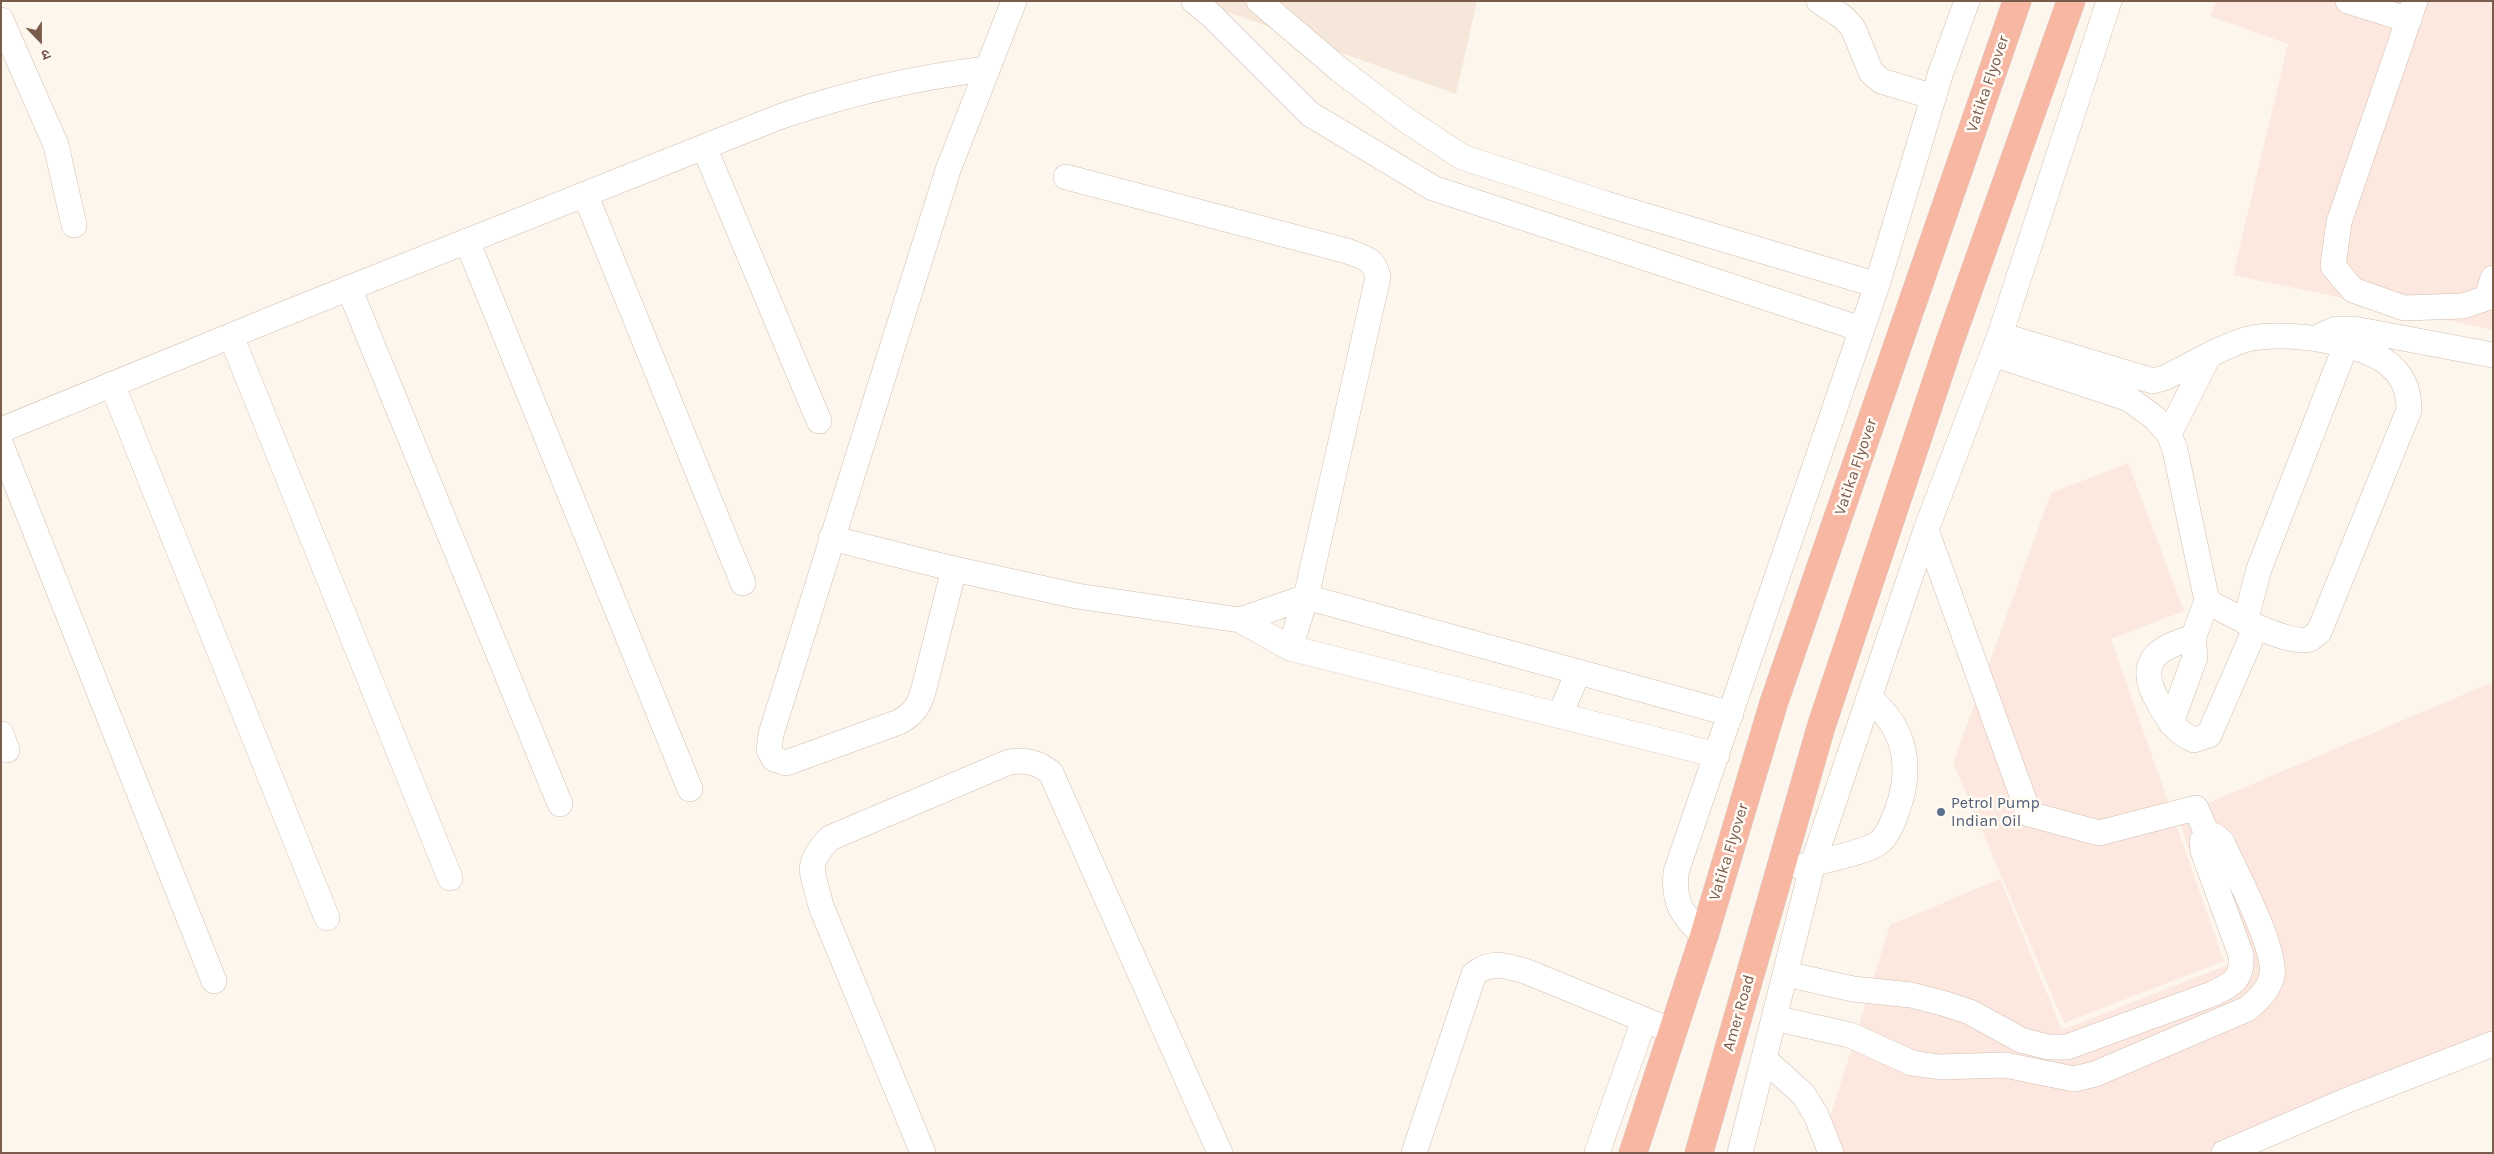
<!DOCTYPE html>
<html>
<head>
<meta charset="utf-8">
<style>
	body { margin:0 }
	#map { position:relative; width:2494px; height:1154px; overflow:hidden; background:#fdf6ec; font-family:Karla,"Noto Sans Devanagari",sans-serif }
	canvas { display:block }
	.frame { position:absolute; inset:0; border:2px solid #7a5c4d; pointer-events:none }
	.north { position:absolute; left:15px; top:15px; width:50px; height:50px; -webkit-text-stroke:4px #fffaf3; paint-order:stroke; rotate:158deg; font-size:14px; font-weight:700; line-height:20px; text-align:center; color:#7a5c4d }
	.north::after { content:''; display:block; margin:auto; width:18px; height:22px; background:#7a5c4d; clip-path:polygon(50% 0,100% 100%,50% 72%,0 100%) }
</style>
</head>
<body>
<div id="map">
<canvas width="2494" height="1154"></canvas>
<div class="frame"></div>
<div class="north">उ</div>
</div>
<script>
const c = document.querySelector('canvas').getContext('2d');
c.lineJoin = 'round';
function fillPath(path, color) {
  c.fillStyle = color;
  c.fill(path, 'evenodd');
}
function trace(path, color, width, dash) {
  c.strokeStyle = color;
  c.lineWidth = width;
  c.lineCap = dash ? 'butt' : 'round';
  c.setLineDash(dash || []);
  c.stroke(path);
}
function write(font, color, halo, rows, align = 'center') {
  c.font = font + ' Karla,sans-serif';
  c.lineWidth = 5;
  c.setLineDash([]);
  c.textBaseline = 'middle';
  c.strokeStyle = halo;
  c.fillStyle = color;
  for (const [text, x, y, turn = 0] of rows) {
    c.save();
    c.translate(x, y);
    c.rotate((+turn || 0) * Math.PI / 180);
    c.textAlign = isNaN(turn) ? turn : align;
    if (halo) c.strokeText(text, 0, 0);
    c.fillText(text, 0, 0);
    c.restore();
  }
}
fillPath(new Path2D(`
	M1197,1h280l-21,93z`), '#f5e8da');
fillPath(new Path2D(`
	M2216,1h277v329l-260,-55 55,-231 -78,-28z
	M2128,463l56,148 -73,28 113,322 -160,62 -111,-260 98,-270z
	M2493,682v374l-244,97h-430l71,-228 110,-46 62,151 168,-66 -53,-148z`), '#fde8e0');
const minor = new Path2D(`
	M1194,1l18,15 98,98 123,74 428,141
	M1259,1l81,69 66,50 56,37 144,47 271,81
	M1819,1l25,17 9,10 18,44 10,9 53,16
	M2348,1l61,19
	M2415,1l-76,221 -6,44 20,24 51,18 59,-2 24,-8 6,-20
	M1,20l55,125 18,80
	M704,147l115,274
	M1066,177l281,74c17,7 27,7 31,26l-72,320 -16,51
	M585,194l158,389
	M467,241l223,548
	M349,288l211,516
	M231,336l219,542
	M2320,336l16,-7h18l139,26
	M1993,354l136,45 26,19 14,16 6,16 32,151c19,11 83,46 103,38 3,-2 6,-5 9,-7l90,-222c0,-15 -3,-29 -15,-41 -26,-28 -111,-39 -146,-30 -26,7 -58,27 -84,39l-11,3 -153,-46
	M112,384l215,534
	M1,430l288,-118 490,-195c67,-23 137,-40 208,-48
	M2169,434l39,-77
	M1,445l213,536
	M1926,530l103,284 70,19 97,-25 11,26
	M831,538l123,31 123,27 163,24 50,28 427,107
	M954,569l-31,123c-5,16 -10,22 -24,30l-113,41 -12,-4 -5,-9 2,-16 177,-564 66,-169
	M1240,620l66,-23 425,117
	M2245,622l14,-53 87,-224
	M2193,638c-41,10 -57,28 -33,67 9,16 17,28 34,35l15,-5 47,-108
	M1560,715l18,-43
	M2171,723l24,-66 -2,-19 14,-37
	M1,734l6,16
	M1801,867c18,-6 67,-14 80,-26 8,-8 12,-19 16,-30 16,-44 9,-83 -28,-113
	M1704,936c-22,-21 -31,-33 -28,-64l201,-587 63,-210 27,-74
	M1774,1018l76,17 62,28 28,4 65,-2 69,14 21,-5 152,-65c11,-9 21,-18 25,-33 5,-27 -38,-107 -50,-134l-7,-6 -8,-2 -5,7 1,10 38,104c2,24 -8,29 -29,39l-145,53h-19l-27,-7 -51,-28 -24,-8 -35,-9 -58,-6 -67,-15
	M1764,1059l39,35 13,21 15,38
	M923,1153l-102,-247c-8,-35 -18,-40 9,-68l179,-76c18,-2 29,0 42,11l169,380
	M1414,1153l60,-179c18,-14 31,-8 51,-3l147,60
	M1597,1153l47,-133
	M1740,1153l73,-290 113,-333 74,-195 109,-334
	M2224,1153l126,-54 143,-55`);
const highway = new Path2D(`
	M1633,1153l71,-217 70,-234 243,-701
	M1699,1153l122,-426 128,-383 122,-343`);
trace(minor, '#d1beb0', 26);
trace(highway, '#dad1cd', 29);
trace(minor, '#fff', 25);
trace(highway, '#f7b7a3', 28);
for (const [x, y, r, color] of [
	[1941,812,5,"#5c6f8a"]
]) {
  const dot = new Path2D();
  dot.arc(x, y, r, 0, 2 * Math.PI);
  c.fillStyle = color;
  c.fill(dot);
  trace(dot, '#fffaf3', 2);
}
write('16px', '#7a5c4d', '#fffaf3', [
	["Vatika Flyover",1988,84,-71],
	["Vatika Flyover",1856,467,-71],
	["Vatika Flyover",1729,852,-73],
	["Amer Road",1739,1013,-74]
]);
write('16px', '#4e5e75', '#fffaf3', [
	["Petrol Pump",1951,803],
	["Indian Oil",1951,821]
], 'left');
</script>
</body>
</html>
